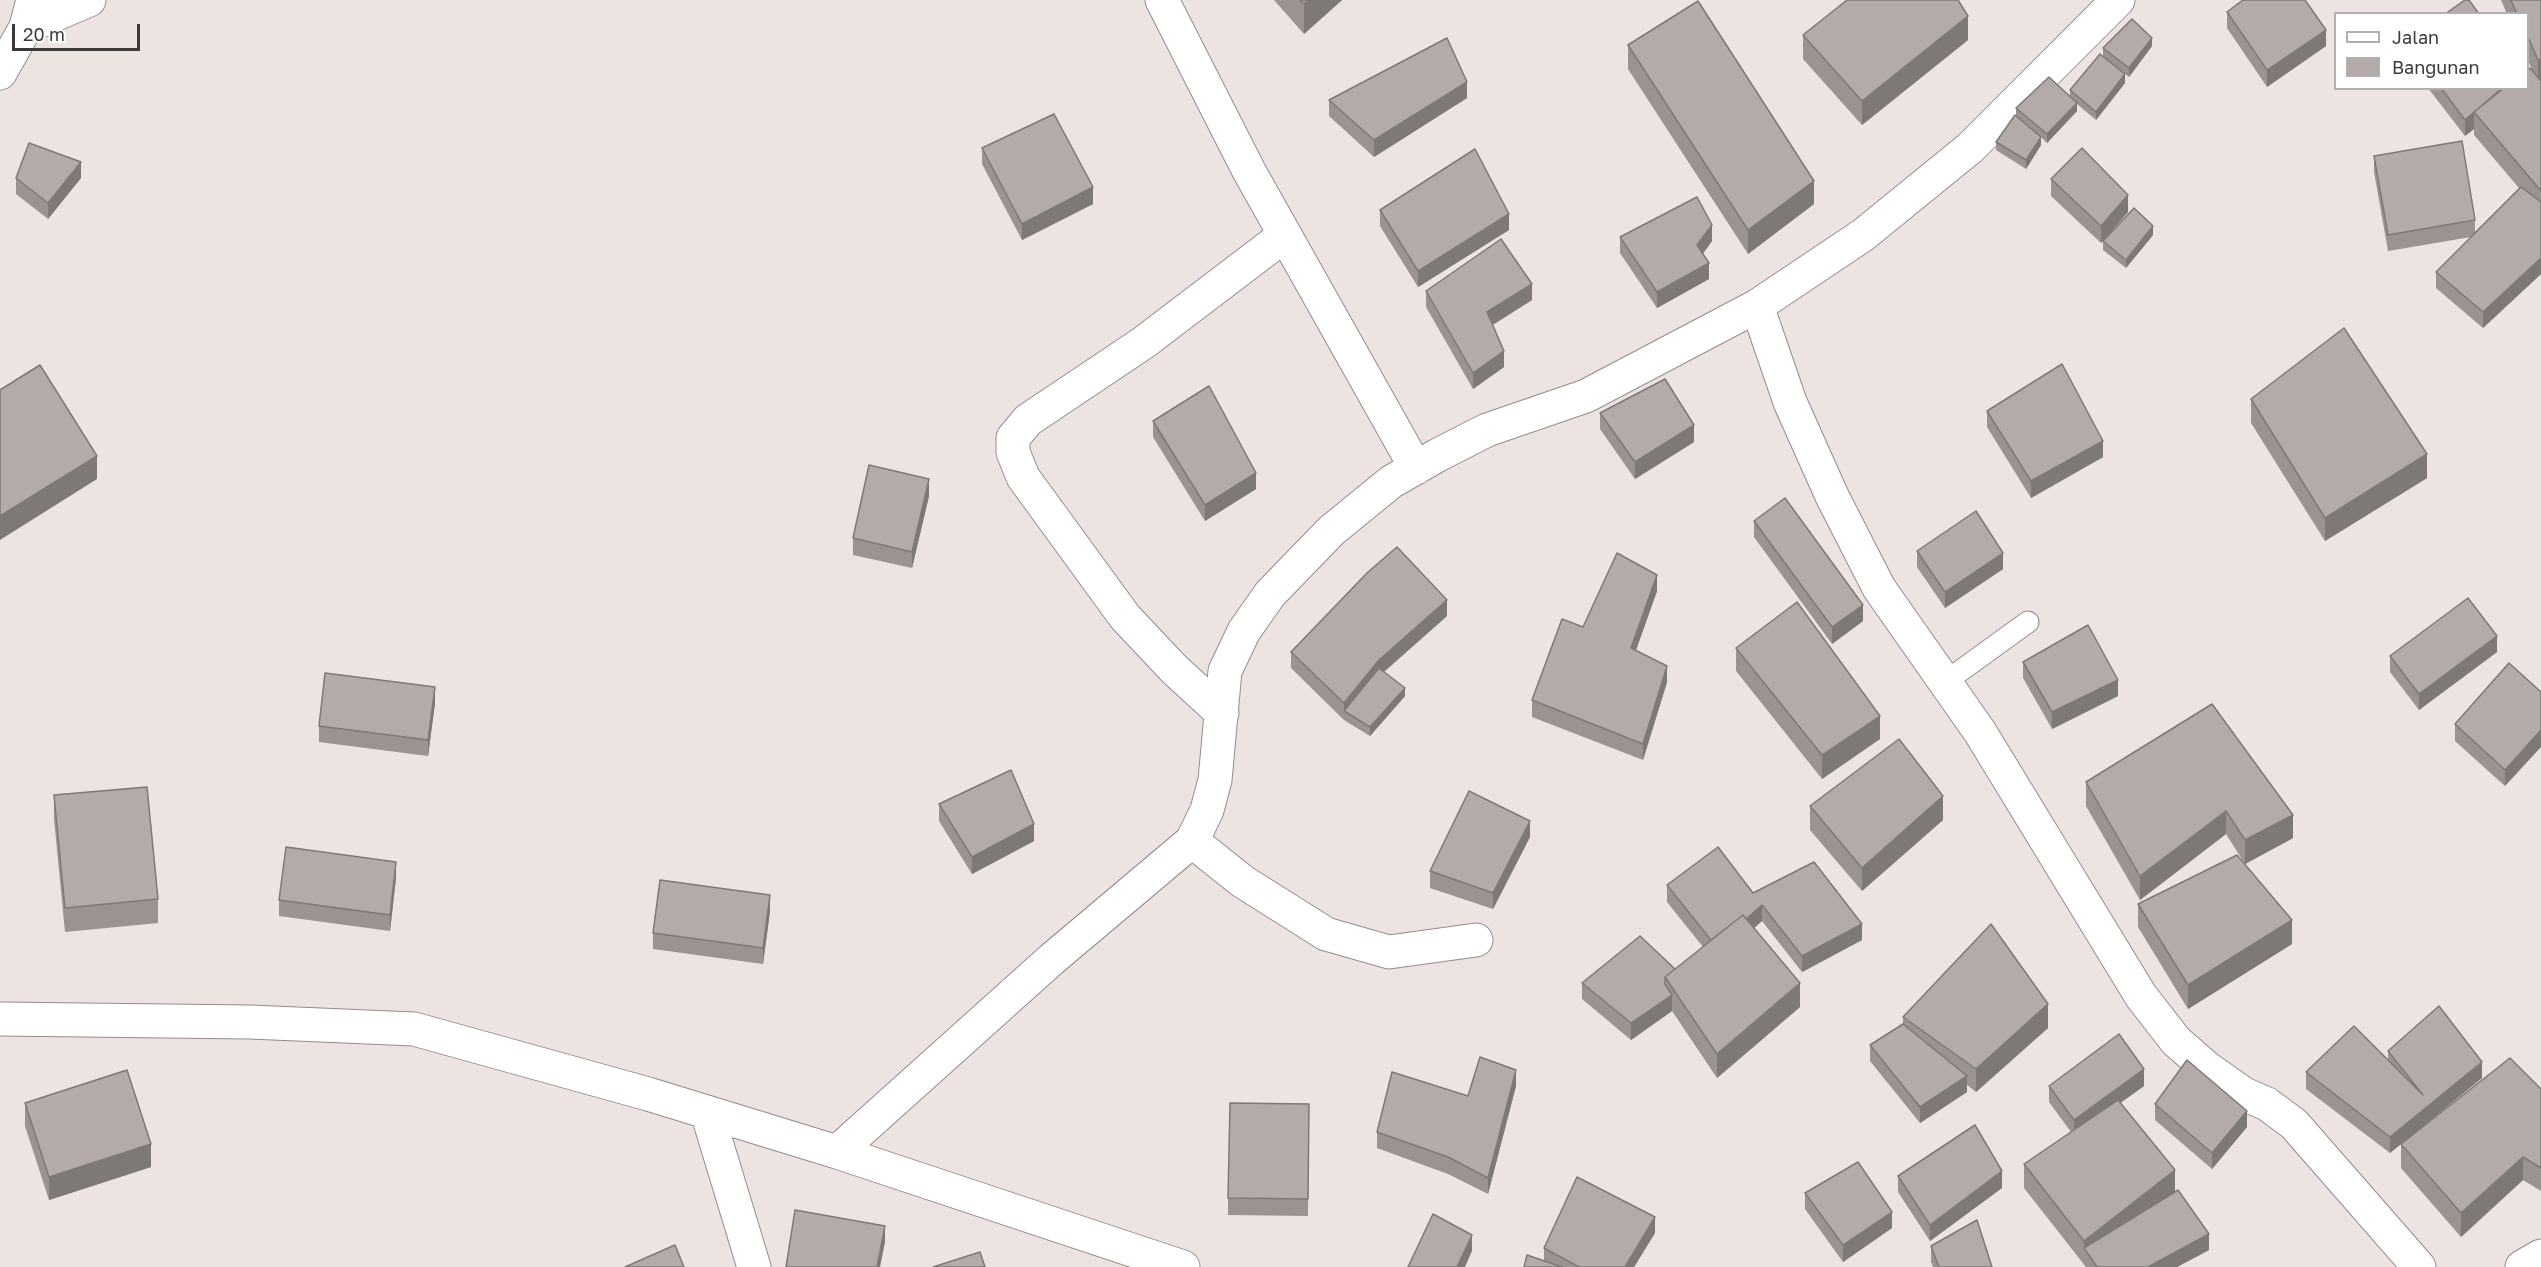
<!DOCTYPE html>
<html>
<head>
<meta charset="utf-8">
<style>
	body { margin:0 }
	#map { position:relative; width:2541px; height:1267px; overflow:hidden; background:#ede3e1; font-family:"Golos Text",sans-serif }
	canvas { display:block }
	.legend { position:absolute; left:2334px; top:12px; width:195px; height:78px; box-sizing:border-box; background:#fff; border:2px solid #b1b0b0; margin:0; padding:8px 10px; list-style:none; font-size:18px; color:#3d3939 }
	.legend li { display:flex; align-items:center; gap:12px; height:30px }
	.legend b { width:30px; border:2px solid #b1b0b0 }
	.scale { position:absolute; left:12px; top:24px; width:128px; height:27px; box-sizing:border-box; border:3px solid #3d3939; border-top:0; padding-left:8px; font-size:18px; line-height:21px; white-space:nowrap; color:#3d3939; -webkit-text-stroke:4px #fff; paint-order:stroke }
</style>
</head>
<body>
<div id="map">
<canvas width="2541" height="1267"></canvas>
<ul class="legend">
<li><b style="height:8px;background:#fff"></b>Jalan</li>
<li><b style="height:16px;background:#b4aba8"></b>Bangunan</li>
</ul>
<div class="scale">20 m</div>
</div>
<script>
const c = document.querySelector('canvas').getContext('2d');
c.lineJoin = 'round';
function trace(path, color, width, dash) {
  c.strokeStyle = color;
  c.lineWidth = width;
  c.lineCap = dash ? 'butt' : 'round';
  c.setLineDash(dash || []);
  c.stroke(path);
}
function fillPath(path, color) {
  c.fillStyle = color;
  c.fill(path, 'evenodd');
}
const lane = new Path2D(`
	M1945,682l83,-60`);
const street = new Path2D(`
	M1162,0l87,171 167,297
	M26,27l63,-27
	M0,73l26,-46 7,-27
	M1757,306l33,96 42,94 47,92 101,144 161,264 35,45 31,27 37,26 23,10 27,20 125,143
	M1222,713l-48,-44 -49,-52 -102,-140 -10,-25v-14l15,-18 115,-77 142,-108
	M1192,841l50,40 84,53 63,18 87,-12
	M0,1019l250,3 164,7 234,65 189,58 346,115
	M707,1112l47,155
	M837,1152l215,-193 140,-118 15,-31 8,-30 10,-109 19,-40 26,-37 61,-63 60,-49 47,-27 49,-25 99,-34 171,-90 106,-71 107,-87 148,-148
	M2522,1267l19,-11`);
trace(lane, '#958c8a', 23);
trace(street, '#958c8a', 35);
trace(lane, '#fff', 21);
trace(street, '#fff', 33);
fillPath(new Path2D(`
	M1274,0h68l-38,34z
	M2501,0h40v274l-58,54 -47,-40v-16l35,-35 -83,14 -14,-79v-16l101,64v12l44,-44 -45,-53v-6l-9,7 -37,-48h100l4,-18 -4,-10v-46h-21z
	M2227,12l99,34 -59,41 -40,-59z
	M1803,35l165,5 -106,85 -59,-66z
	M1628,45l186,159 -66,50 -120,-185z
	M2152,46l-23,31 -16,-13 12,19 -29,37 -19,-16v7l-30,32 -6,-6v8l-15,24 -30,-19v-8l20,-26v-8l54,-11v-7l33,-34v-8z
	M1467,98l-93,59 -45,-41v-16z
	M982,148l111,56 -71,36 -40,-76z
	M16,178h65l-33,41 -32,-25z
	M2051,179l77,33 -27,31 -50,-47z
	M1380,210l129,20 -91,57 -38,-61z
	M2153,235l-27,33 -23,-18v-9z
	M1620,237l92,4 -9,13 6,25 -52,29 -37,-55z
	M1426,291l106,9 -39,25 11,42 -31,22 -47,-82z
	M2251,399l176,79 -102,63 -74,-118z
	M1987,411l116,46 -72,41 -44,-71z
	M1600,413l94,29 -59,37 -35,-50z
	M1153,421l103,68 -51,32 -52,-84z
	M929,496l-17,72 -59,-13v-17z
	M1754,521l109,100 -31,23 -78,-107z
	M1917,551l86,18 -58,39 -28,-41z
	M1657,591l-21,59 31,32 -24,78 -111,-43v-17l51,-73z
	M1447,616l-63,56 21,24 -35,40 -26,-16 -53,-52v-16z
	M1736,648l144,91 -58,40 -86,-108z
	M2497,652l-78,58 -29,-38v-16z
	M2023,662l95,34 -66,33 -29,-51z
	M2509,663l-4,123 -50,-45v-17z
	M435,703l-7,53 -109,-14v-16z
	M2212,704l81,134 -48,26 -19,-30 -86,66 -54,-94v-24z
	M54,795l104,104v24l-93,9 -11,-113z
	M939,804l95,37 -62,33 -33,-53z
	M1810,806l133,14 -81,71 -52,-61z
	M1530,837l-37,72 -63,-21v-17z
	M396,878l-6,53 -111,-15v-16z
	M1667,885l86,8 109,47 -60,32 -40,-51 -8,7 46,79 -83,71 -45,-67 -41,29 -49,-41v-16l93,-14 28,-22 -36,-45z
	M2138,904l154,40 -104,65 -50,-82z
	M770,911l-7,53 -110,-15v-16z
	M1903,1017l145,11 -72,64 -9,-7v7l-47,31 -50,-62v-16l33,-21z
	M2388,1051l94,27 -92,75 -84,-64v-17l82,-12z
	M1516,1086l-28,108 -40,-20 -71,-26v-16l91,-36z
	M2049,1086h95l-24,17 55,89 34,58 -32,17h-91l-62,-79v-24l47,-32 -22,-30z
	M2541,1089v102l-18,-11 -62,57 -60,-69v-24z
	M25,1103l126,64 -102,33 -24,-74z
	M1309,1104l-1,112 -80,-1v-17z
	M2155,1104l92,23 -35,42 -57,-49z
	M1898,1176l104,12 -72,53 -32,-49z
	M1805,1193l87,35 -49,34 -38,-53z
	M1655,1233l-21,34h-110l20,-6v-13z
	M1931,1246l61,21h-59l-2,-5z`), '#9b9390');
fillPath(new Path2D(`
	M1308,0h34l-38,34v-30z
	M1968,16v24l-106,85v-24z
	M2326,30v16l-59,41v-17z
	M2152,38v8l-23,31v-9z
	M2541,59v23l-3,2v-24z
	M2125,74v9l-29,37v-8z
	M1467,82v16l-93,59v-17z
	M2077,103v8l-30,32v-9z
	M2474,112v17l-9,7v-16z
	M2041,137v8l-15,24v-9z
	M81,162v16l-33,41v-16z
	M1814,181v23l-66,50v-24z
	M1093,187v17l-71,36v-16z
	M2128,195v17l-27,31v-17z
	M1509,214v16l-91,57v-16z
	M1712,225v16l-15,20v-16z
	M2153,226v9l-27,33v-8z
	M2541,258v16l-58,54v-16z
	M1709,263v16l-52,29v-16z
	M1532,284v16l-45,28v-16z
	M1504,351v16l-31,22v-16z
	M1694,425v17l-59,37v-17z
	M2103,441v16l-72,41v-17z
	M2427,454v24l-102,63v-23z
	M97,456v23l-97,61v-24z
	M1256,473v16l-51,32v-16z
	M929,479v17l-17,72v-16z
	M2003,553v16l-58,39v-16z
	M1657,575v16l-26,73v-16z
	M1447,600v16l-68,60 -35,35v9v-17l35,-43z
	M1863,605v16l-31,23v-17z
	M2497,636v16l-78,58v-16z
	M1667,666v16l-24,78v-16z
	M2118,680v16l-66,33v-17z
	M435,687v16l-7,53v-16z
	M1405,688v8l-35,40v-9z
	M1880,716v23l-58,40v-24z
	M2541,730v17l-36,39v-16z
	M1943,796v24l-81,71v-23z
	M2226,811v23l-86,66v-24z
	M2293,815v23l-48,26v-24z
	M1530,821v16l-37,72v-16z
	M1034,824v17l-62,33v-17z
	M396,862v16l-6,53v-16z
	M770,895v16l-7,53v-16z
	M1762,905v16l-46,41v-16z
	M2292,920v24l-104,65v-24z
	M1862,924v16l-60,32v-16z
	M1800,983v24l-83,71v-24z
	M1672,995v16l-41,29v-17z
	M2048,1004v24l-72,64v-23z
	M2482,1062v16l-92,75v-16z
	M2144,1069v17l-70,50v-16z
	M1516,1070v16l-28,108v-16z
	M1967,1076v16l-47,31v-16z
	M2247,1111v16l-35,42v-16z
	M151,1144v23l-102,33v-23z
	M2523,1157v23l-62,57v-24z
	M2175,1170v24l-91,54v-7z
	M2002,1171v17l-72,53v-16z
	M1892,1212v16l-49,34v-17z
	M1655,1217v16l-21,34h-9z
	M885,1226v16l-5,25h-3z
	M2209,1234v16l-32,17h-29z
	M1472,1235v16l-7,16h-8z`), '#7e7876');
const building = new Path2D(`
	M1300,0h8l-4,4z
	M1847,0h111l10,16 -106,85 -59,-66z
	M2243,0h62l21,30 -59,40 -40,-58z
	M2465,0h4l10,14h-34z
	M2511,0h30v59l-3,1 -10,-23v-23h-11z
	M1698,1l116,180 -66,49 -120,-185z
	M2132,19l20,19 -23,30 -26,-20z
	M1447,38l20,44 -93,58 -45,-40z
	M2100,54l25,20 -29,38 -26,-22z
	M2530,68l11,13v110l-67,-79 30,-24h24v-17z
	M2049,77l28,26 -30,31 -31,-26z
	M2441,88h61l-37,32z
	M1054,114l39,73 -71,37 -40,-76z
	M2015,115l26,22 -15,23 -30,-18z
	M2462,141l13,79 -87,15 -14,-79z
	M29,143l52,19 -33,41 -32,-25z
	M2082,148l46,47 -27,31 -50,-47z
	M1475,149l34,65 -91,57 -38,-61z
	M2521,187l20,15v56l-58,54 -47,-40z
	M1697,197l15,28 -15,20 12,18 -52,29 -37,-55z
	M2134,208l19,18 -27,34 -23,-19z
	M1501,239l31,45 -45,28 17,39 -31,22 -47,-82z
	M2344,328l83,126 -102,64 -74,-119z
	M2062,364l41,77 -72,40 -44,-70z
	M40,365l57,91 -97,60v-126z
	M1665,379l29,46 -59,37 -35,-49z
	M1209,386l47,87 -51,32 -52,-84z
	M869,465l60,14 -17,73 -59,-14z
	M1785,498l78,107 -31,22 -78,-106z
	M1976,511l27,42 -58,39 -28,-41z
	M1397,547l50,53 -68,60 -35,43 -53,-51 77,-80z
	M1617,553l40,22 -26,73 36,18 -24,78 -111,-44 30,-81 21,8z
	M2468,598l29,38 -78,58 -29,-38z
	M1797,602l83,114 -58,39 -86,-107z
	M2088,625l30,55 -66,32 -29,-50z
	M2509,663l32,29v38l-36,40 -50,-46z
	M1379,668l26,20 -35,39 -26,-16z
	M325,673l110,14 -7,53 -109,-14z
	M2212,704l81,111 -48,25 -19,-29 -86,65 -54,-94z
	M1899,739l44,57 -81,72 -52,-62z
	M1011,770l23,54 -62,33 -33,-53z
	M147,787l11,112 -93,9 -11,-113z
	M1469,791l61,30 -37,72 -63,-22z
	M286,847l110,15 -6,53 -111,-15z
	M1718,847l35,46 61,-31 48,62 -60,32 -40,-51 -16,14 -3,-4 -32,25 -44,-55z
	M2237,855l55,65 -104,65 -50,-81z
	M660,880l110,15 -7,53 -110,-15z
	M1743,915l57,68 -83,71 -52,-77z
	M1991,924l57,80 -72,65 -73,-52z
	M1640,936l35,33 -10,8v7l7,11 -41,28 -49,-40z
	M2439,1006l43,56 -92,75 -84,-65 48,-46 69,69 -35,-44z
	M1903,1024l64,52 -47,31 -50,-62z
	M2119,1034l25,35 -70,51 -25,-34z
	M1480,1057l36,13 -28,108 -40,-21 -71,-25 15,-60 76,24z
	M2510,1058l31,31v79l-18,-11 -62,56 -60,-69z
	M2187,1060l60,51 -35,42 -57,-49z
	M127,1070l24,74 -102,33 -24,-74z
	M2118,1100l57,70 -91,71 -60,-77z
	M1230,1103l79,1 -1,95 -80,-1z
	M1975,1125l27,46 -72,54 -32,-49z
	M1858,1162l34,50 -49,33 -38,-52z
	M1577,1177l78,40 -30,50h-46l-35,-19z
	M2178,1190l31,44 -61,33h-51l-13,-19z
	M795,1210l90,16 -8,41h-91z
	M1433,1214l39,21 -15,32h-49z
	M1977,1220l15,47h-53l-8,-21z
	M675,1245l9,22h-59z
	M980,1252l5,15h-52z
	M1527,1255l35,12h-38z`);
fillPath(building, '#b4aba8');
trace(building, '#7e7876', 1.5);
</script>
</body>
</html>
